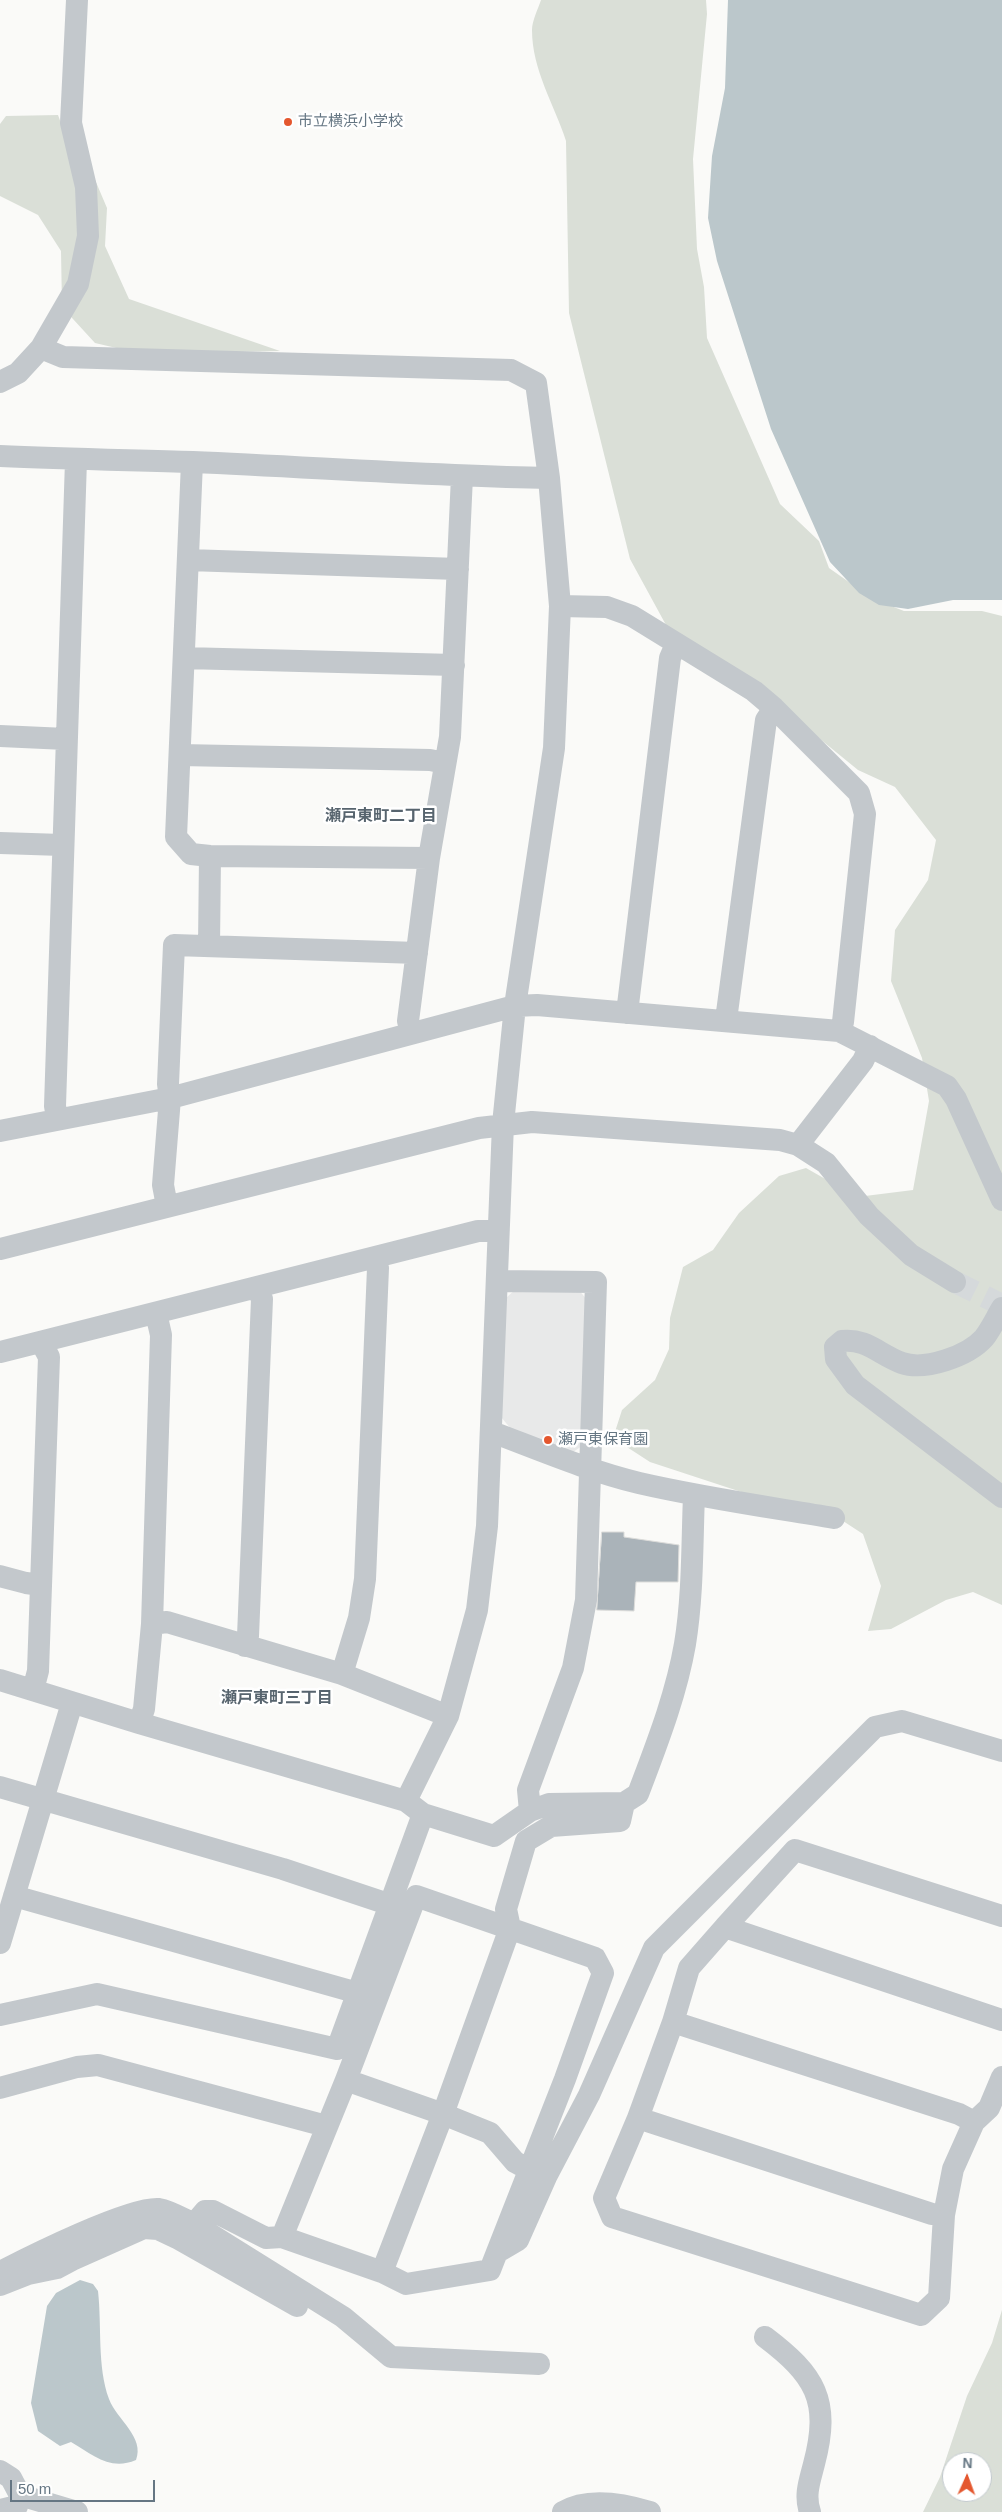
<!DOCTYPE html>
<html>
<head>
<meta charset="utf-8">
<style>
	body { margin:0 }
	#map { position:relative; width:1002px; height:2512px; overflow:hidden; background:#fafaf8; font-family:Helvetica,sans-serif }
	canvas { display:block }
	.north { position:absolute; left:942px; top:2452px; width:50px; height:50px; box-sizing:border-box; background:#fff; border:1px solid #c1c8cd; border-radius:50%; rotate:2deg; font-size:14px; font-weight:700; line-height:20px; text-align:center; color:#657683 }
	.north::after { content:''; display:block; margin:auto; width:18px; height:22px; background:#e4572e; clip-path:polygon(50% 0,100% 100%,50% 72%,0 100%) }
	.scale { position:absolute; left:10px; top:2480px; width:145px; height:22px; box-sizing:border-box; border:2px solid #657683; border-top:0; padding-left:6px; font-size:15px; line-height:18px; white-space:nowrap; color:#657683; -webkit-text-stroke:4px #fff; paint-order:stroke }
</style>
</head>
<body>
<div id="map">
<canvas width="1002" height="2512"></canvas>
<div class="north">N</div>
<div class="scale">50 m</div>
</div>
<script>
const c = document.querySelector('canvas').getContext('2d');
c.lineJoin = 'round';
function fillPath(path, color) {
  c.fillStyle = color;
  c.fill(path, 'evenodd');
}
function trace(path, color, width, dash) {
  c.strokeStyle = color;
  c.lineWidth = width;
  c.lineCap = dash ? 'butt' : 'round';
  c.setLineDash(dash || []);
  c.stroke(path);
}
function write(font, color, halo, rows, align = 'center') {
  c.font = font + ' Helvetica,"Noto Sans JP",sans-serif';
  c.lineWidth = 5;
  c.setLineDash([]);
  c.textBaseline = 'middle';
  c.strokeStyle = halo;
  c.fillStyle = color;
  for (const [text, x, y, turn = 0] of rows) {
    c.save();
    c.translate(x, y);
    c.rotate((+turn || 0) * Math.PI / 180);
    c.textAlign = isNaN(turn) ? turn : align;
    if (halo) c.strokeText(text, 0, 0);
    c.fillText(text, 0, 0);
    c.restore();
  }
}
fillPath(new Path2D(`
	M518,1287l60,2 10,12 -3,143 -12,8 -62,-23 -10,-12 5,-119z`), '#e8e9e9');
fillPath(new Path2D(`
	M541,0h165l1,14 -14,145 4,90 7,38 3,51 73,166 39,37 10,27 44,31 31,12h78l20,5v989l-29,-13 -27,8 -55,29 -23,2 13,-45 -18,-52 -40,-26 -36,-1 -137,-45 -37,-24 9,-28 33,-30 14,-31 1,-31 13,-51 30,-17 26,-37 40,-37 27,-8 51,29 56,-7 16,-89 -7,-43 -31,-77 4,-51 33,-50 8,-40 -41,-53 -37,-17 -103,-84 -89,-61 -36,-66 -61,-246 -3,-172c-12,-37 -34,-71 -34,-111 0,-9 6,-21 9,-30z
	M58,115l12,33 17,13 20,47 -2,38 24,53 151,52 -138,3 -47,-11 -33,-36 -1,-56 -23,-36 -38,-19v-72l6,-8z
	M1002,2310v202h-79l17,-35 27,-81 25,-53zM952,2462h30v30h-30z`), '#dadfd7');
fillPath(new Path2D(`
	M728,0h274v600h-49l-45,9 -29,-4 -20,-12 -29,-31 -59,-133 -54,-168 -9,-43 4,-62 13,-68z
	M80,2280l13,4 5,7c4,36 -1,75 11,108 8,21 36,38 27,61 -26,11 -43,-5 -65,-18l-11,4 -22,-15 -7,-28 16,-97 9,-13z`), '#bbc7cb');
const building = new Path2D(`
	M602,1532h22v5l55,8 -1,37h-42l-2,29 -37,-1z`);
fillPath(building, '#aab3b9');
trace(building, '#dcdcda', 1);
trace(new Path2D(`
	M955,1282l47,23`), '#d5d9db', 22, [22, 11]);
trace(new Path2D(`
	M41,348l22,9 448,13 25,13 13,95 11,128 -6,142 -39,258 -12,118 -16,402 -10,84 -29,106 -42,85
	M0,382l18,-9 23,-25 37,-64 10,-48 -2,-49 -15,-64 6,-123
	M0,456c64,3 129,4 193,6 119,5 237,14 356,16
	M192,462l-16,375 15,17 19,2 219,2
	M188,560l270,9
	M560,606l47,1 25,9 122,75 20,17 85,85 6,21 -22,208 -4,9
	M184,658l270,7
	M0,736l66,3
	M180,755l250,5 15,3
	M0,843l62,2
	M209,946l1,-90
	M627,1013l43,-355 6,-14
	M726,1020l40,-300 8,-12
	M412,1033l-4,-12 21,-163 21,-121 12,-261
	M57,1118l-2,-12 21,-646
	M0,1131l170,-33 345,-92 22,-1 302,26 108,55 9,13 46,101
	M798,1145l65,-84 7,-15
	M167,1206l-4,-21 7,-87 -2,-14 6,-139 243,8
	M0,1249l479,-121 53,-6 248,18 18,5 28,18 43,53 42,39 44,27
	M497,1281l99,1 -10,318 -13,68 -45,122 2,21
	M1002,1308c-6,10 -11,21 -18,30 -16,18 -59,33 -82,25 -22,-8 -36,-25 -60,-22l-7,6 1,12 19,26 147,112
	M0,1352l478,-121h20
	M492,1432c48,18 97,39 147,51 65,15 130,24 195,35
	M0,1576l26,7 15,2
	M152,1624l15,-2 175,52 106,42
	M245,1646l3,-10 14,-337 -5,-12
	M342,1674l17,-56 6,-39 13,-311 -3,-11
	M0,1680l139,43 267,78 17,13 71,22 36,-25 19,-7 75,-1
	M33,1690l5,-19 11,-314 -8,-15
	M139,1723l5,-14 8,-85 9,-289 -5,-22
	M0,1787l283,82 108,36
	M14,1896l344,97
	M725,1927l70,-77 207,66
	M0,1943l72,-240
	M0,2015l97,-21 240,55 86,-235
	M673,2022l-35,96 294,96 12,1
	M346,2080l-64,157 100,35 24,12 84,-14 75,-191 38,-106 -8,-15 -179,-62 -70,184 97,34 47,19 25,29 13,7
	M0,2088l77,-21 21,-2 228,61
	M638,2118l-34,80 8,19 309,98 18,-17 5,-83 9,-46 21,-47 15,-14 13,-31
	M974,2122l-15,-8 -286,-92 16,-54 36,-41 277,93
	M194,2224l149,93 48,40 148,7
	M501,2250l17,-10 28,-63 43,-82 65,-147 221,-221 27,-6 100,30
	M0,2272c29,-15 131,-66 159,-63 12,2 24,10 35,15l11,-13h8l53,27 16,-1
	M382,2272l61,-158 67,-186 -4,-19 20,-68 25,-15 69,-5 4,-18 14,-9c18,-48 38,-98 47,-150 8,-49 7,-100 9,-149
	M0,2285l28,-11 29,-6 15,-8 72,-32 14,1 19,9 120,68
	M765,2337c50,38 66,63 49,127 -4,16 -10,31 -4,48
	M0,2471l11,7 9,17 -3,11 -17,4
	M20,2495l57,17
	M563,2512c25,-15 61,-8 87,0`), '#c3c8cc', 22);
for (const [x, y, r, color] of [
	[288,122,5,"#e4572e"],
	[548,1440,5,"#e4572e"]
]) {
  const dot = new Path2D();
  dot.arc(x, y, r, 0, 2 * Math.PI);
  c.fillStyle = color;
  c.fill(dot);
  trace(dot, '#fff', 2);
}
write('15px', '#657683', '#fff', [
	["市立横浜小学校",298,122],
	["瀬戸東保育園",558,1440]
], 'left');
write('bold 16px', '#57646e', '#fff', [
	["瀬戸東町二丁目",381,817],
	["瀬戸東町三丁目",277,1699]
]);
</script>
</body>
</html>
